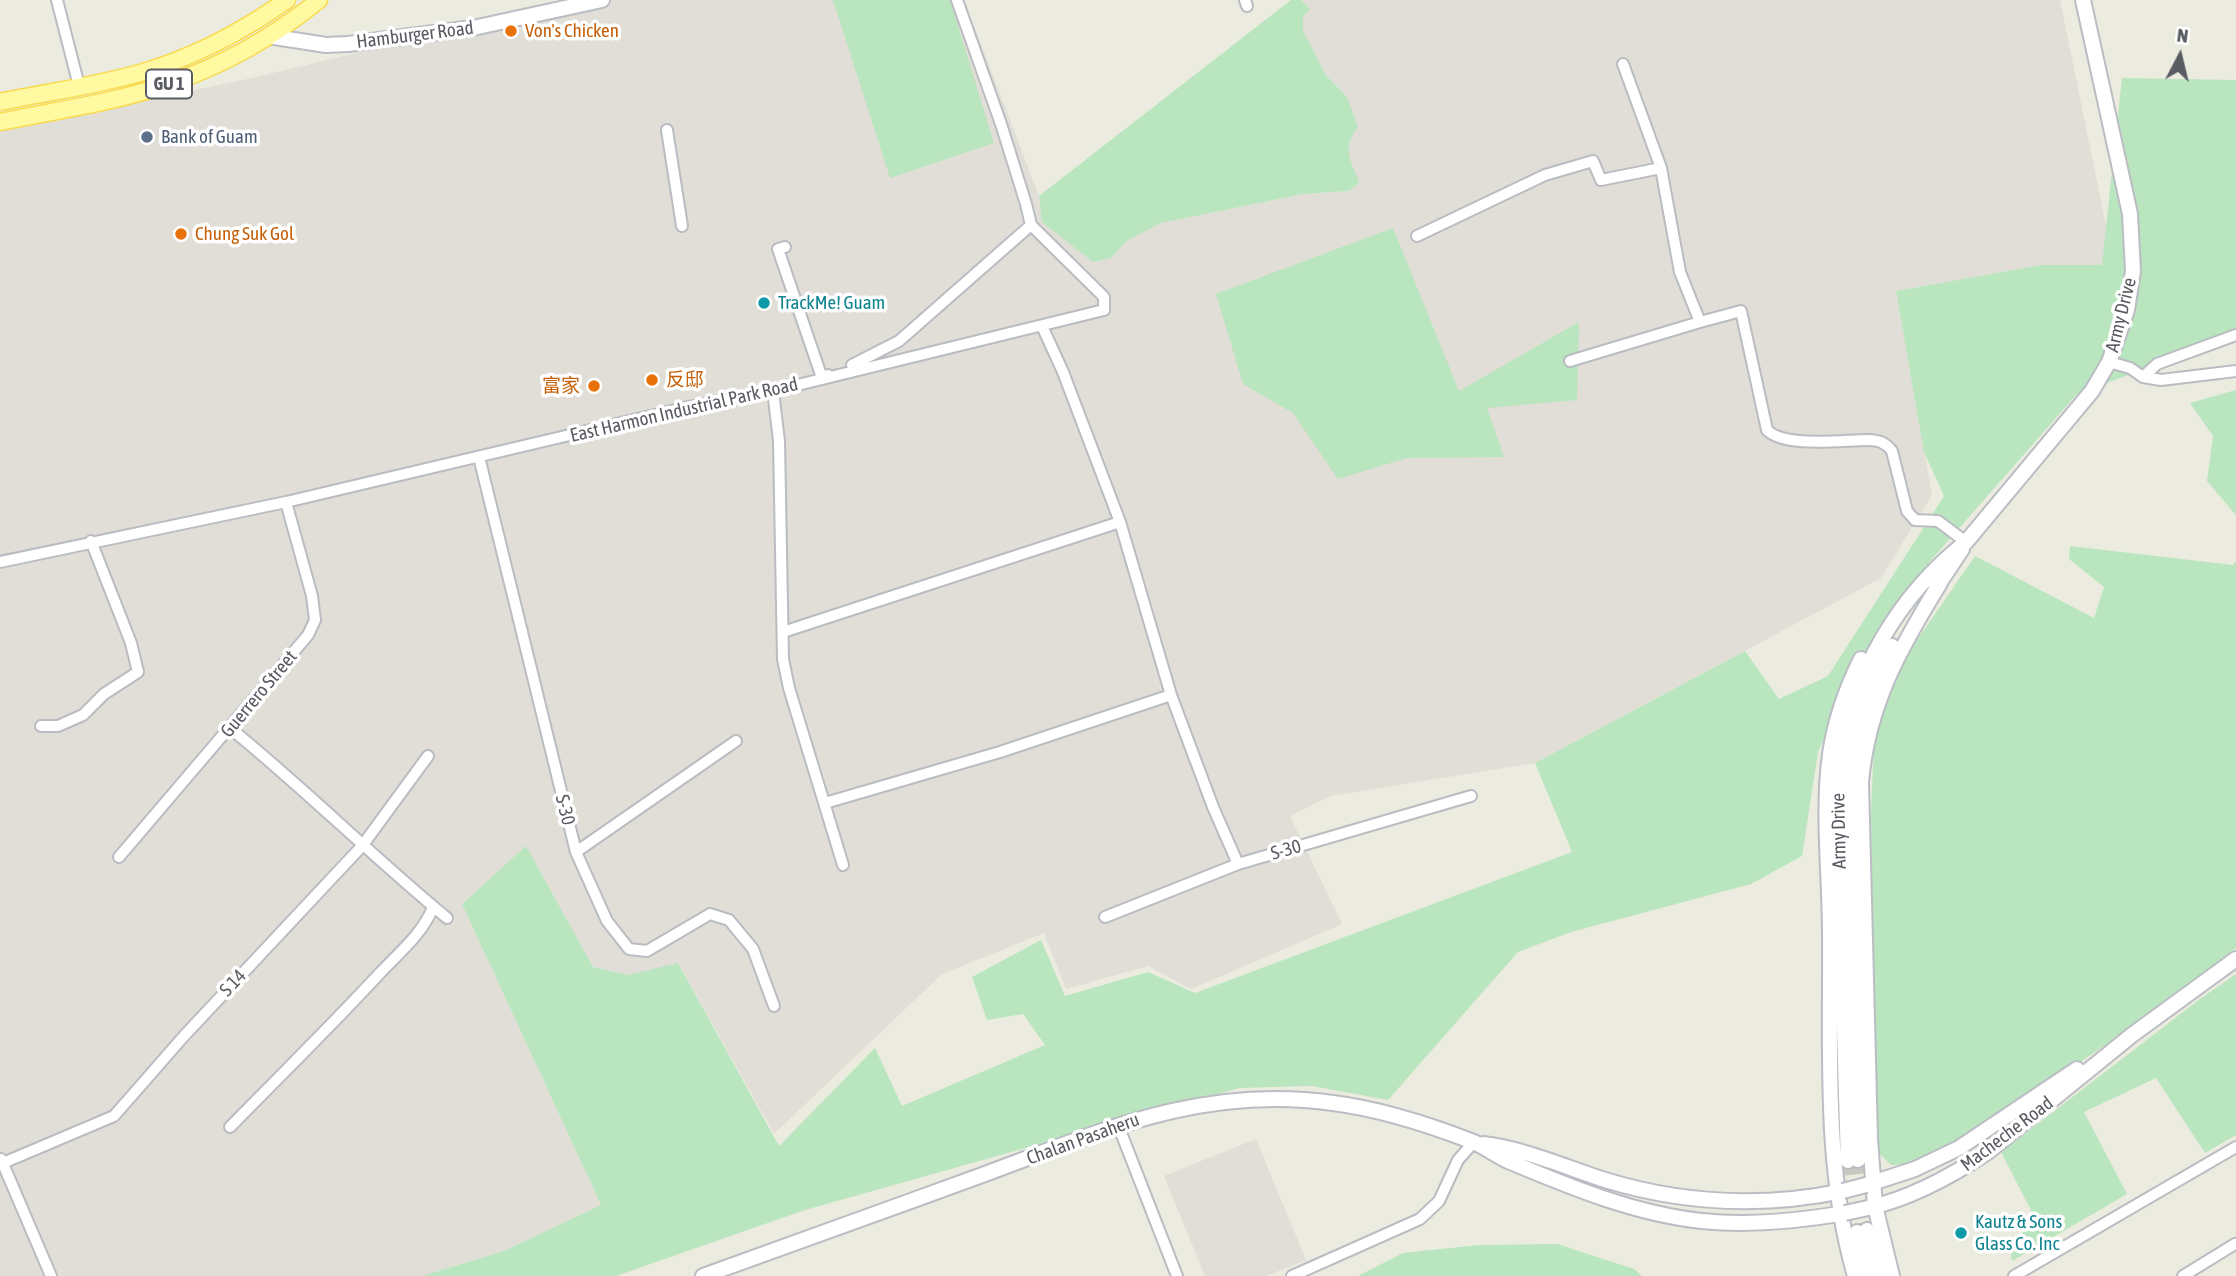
<!DOCTYPE html>
<html>
<head>
<meta charset="utf-8">
<style>
	body { margin:0 }
	#map { position:relative; width:2236px; height:1276px; overflow:hidden; background:#ecebdf; font-family:"Asap Condensed",sans-serif }
	canvas { display:block }
	.north { position:absolute; left:2145px; top:21px; width:70px; height:70px; -webkit-text-stroke:5px #fff; paint-order:stroke; rotate:7deg; font-size:19px; font-weight:700; line-height:28px; text-align:center; color:#585b61 }
	.north::after { content:''; display:block; margin:auto; width:24px; height:32px; background:#585b61; clip-path:polygon(50% 0,100% 100%,50% 72%,0 100%) }
</style>
</head>
<body>
<div id="map">
<canvas width="2236" height="1276"></canvas>
<div class="north">N</div>
</div>
<script>
const c = document.querySelector('canvas').getContext('2d');
c.lineJoin = 'round';
function fillPath(path, color) {
  c.fillStyle = color;
  c.fill(path, 'evenodd');
}
function trace(path, color, width, dash) {
  c.strokeStyle = color;
  c.lineWidth = width;
  c.lineCap = dash ? 'butt' : 'round';
  c.setLineDash(dash || []);
  c.stroke(path);
}
function write(font, color, halo, rows, align = 'center') {
  c.font = font + ' "Asap Condensed","Noto Sans SC",sans-serif';
  c.lineWidth = 7;
  c.setLineDash([]);
  c.textBaseline = 'middle';
  c.strokeStyle = halo;
  c.fillStyle = color;
  for (const [text, x, y, turn = 0] of rows) {
    c.save();
    c.translate(x, y);
    c.rotate((+turn || 0) * Math.PI / 180);
    c.textAlign = isNaN(turn) ? turn : align;
    if (halo) c.strokeText(text, 0, 0);
    c.fillText(text, 0, 0);
    c.restore();
  }
}
fillPath(new Path2D(`
	M602,0h362l75,196 1,14 71,48 14,-17 36,-18 142,-29 46,-3 -2,-94 -21,-22 -23,-44v-14l7,-8 -9,-9h759l47,231 -5,34h-61l-145,26 36,204 -51,83 -346,185 -205,33 -40,20 52,108 -151,65 -43,-23 -82,23 -22,-56 -102,41 -168,160 -95,-170 -51,11 -35,-8 -67,-120 -64,57 139,301 -97,46 -82,25h-422v-1145l252,-53 183,-44z
	M1256,1139l50,121 -40,16h-61l-41,-100z`), '#e0ded7');
fillPath(new Path2D(`
	M833,0h117l44,143 -104,35z
	M1291,0h10l9,9 -7,8v14l23,44 21,22 11,30c-16,21 -8,32 1,55l-10,9 -46,3 -142,29 -35,18 -15,17 -18,4 -51,-40 -3,-26z
	M2122,78l114,2v255l-159,59 -145,165 -71,99 -43,94 -16,104 -51,28 -180,48 -53,20 -130,148 -76,-14 -73,2 -434,122 -189,66h-194l82,-25 97,-46 -139,-301 64,-58 67,121 35,8 50,-12 101,183 96,-98 27,58 143,-61 -22,-31 -36,6 -15,-43 69,-37 24,56 83,-24 47,21 377,-141 -37,-89 210,-112 34,48 49,-23 116,-180 -20,-44 -28,-161 145,-26h61z
	M1393,228l66,163 120,-69 -2,78 -90,8 17,49 -97,1 -69,21 -45,-66 -50,-29 -27,-90z
	M2236,390v125l-29,-34 6,-45 -23,-33z
	M2070,546l163,19 3,-4v387l-108,82 -138,92 -73,42 -26,1 -13,-13 -5,-170 -2,-169 3,-74 30,-80 71,-103 119,62 10,-31 -35,-28z
	M2236,974v161l-31,18 -49,-75 -72,34 43,82 -115,67 -2,-13 25,-30 -34,-66 199,-153z
	M1557,1244l77,25 8,7h-284l45,-23 76,-8z`), '#b9e6be');
trace(new Path2D(`
	M1858,1160l9,70
	M1848,1161l9,71`), '#c7c7c0', 14, [14, 7]);
const street = new Path2D(`
	M57,0l22,86
	M1245,0l2,6
	M1623,64l38,104 19,104 20,50 41,-11 26,119c18,18 75,10 101,10 10,0 17,2 24,11l15,60 8,9 23,1 28,21
	M667,130l15,96
	M1417,236l128,-61 48,-14 8,19 60,-12
	M785,247l-7,2 44,129 6,-3
	M1042,326l21,46 57,150 51,173 42,112 25,57
	M1570,361l130,-39
	M2109,362l21,6 13,9 18,3 75,-9
	M852,365l47,-24 132,-116
	M2143,377l14,-13 79,-29
	M773,391l6,50 4,218 6,29 54,177
	M479,457l97,395 31,69 22,28 18,2 63,-37 19,6 24,29 21,57
	M0,562l286,-60 398,-94 89,-17 331,-81v-13l-73,-72 -5,-21 -25,-80 -44,-124
	M783,632l337,-110
	M41,726h17l25,-11 21,-21 34,-22 -7,-29 -40,-102
	M230,728c75,61 143,129 217,190
	M825,803l175,-51 171,-57
	M576,852l160,-111
	M119,857l189,-222 7,-15 -3,-24 -26,-94
	M1105,917l133,-53 233,-68
	M1118,1125l59,151
	M230,1127c50,-51 101,-101 150,-154 18,-19 44,-41 53,-66
	M1,1159l50,117
	M3,1163l111,-47 70,-80 178,-190 66,-90
	M1292,1276l128,-57 19,-18 19,-41 16,-18
	M2014,1276l222,-129
	M2183,1276l52,-32`);
const secondary = new Path2D(`
	M268,36l58,9 22,-1 125,-16 129,-28
	M1936,588l26,-39
	M1483,1144c42,5 82,23 122,36 79,24 157,28 238,11
	M1858,1160l-8,-380c5,-48 17,-92 42,-134
	M1848,1161c-2,-78 -4,-156 -7,-234 -1,-56 -7,-114 0,-170 11,-84 59,-163 125,-215l126,-151 17,-29 18,-52 6,-39 -3,-57 -47,-214
	M1866,1185l49,-16 44,-21 118,-79
	M1868,1208c44,-10 84,-32 121,-57l143,-116 104,-76
	M1867,1230l12,46
	M1857,1232l11,44
	M703,1276c91,-33 181,-65 271,-98 121,-44 226,-94 359,-75 47,6 94,21 138,38 13,5 24,14 37,20 62,26 127,53 194,60 48,5 96,0 143,-8
	M1855,1276c-32,-110 -24,-229 -25,-342 0,-58 -8,-123 0,-180 5,-33 16,-65 31,-95
	M1892,1276l-17,-70 -5,-67 -9,-357c7,-78 39,-134 79,-199`);
const primary = new Path2D(`
	M0,102c47,-10 96,-16 143,-30 51,-15 100,-41 144,-72
	M0,122c58,-12 118,-20 174,-40 51,-18 102,-47 145,-82`);
trace(street, '#babcc2', 14);
trace(secondary, '#babdc4', 18);
trace(primary, '#f9da4c', 19);
trace(street, '#fff', 10);
trace(secondary, '#fff', 14);
trace(primary, '#fff9a1', 16);
const secondaryBridge = new Path2D(`
	M1843,1191l23,-6
	M1845,1213l23,-5`);
trace(secondaryBridge, '#babdc4', 18, []);
trace(secondaryBridge, '#fff', 14);
for (const [x, y, r, color] of [
	[511,31,7,"#e8710a"],
	[147,137,7,"#5c6f8a"],
	[181,234,7,"#e8710a"],
	[764,303,7,"#0f9aa8"],
	[652,380,7,"#e8710a"],
	[594,386,7,"#e8710a"],
	[1961,1233,7,"#0f9aa8"]
]) {
  const dot = new Path2D();
  dot.arc(x, y, r, 0, 2 * Math.PI);
  c.fillStyle = color;
  c.fill(dot);
  trace(dot, '#fff', 2.5);
}
for (const [x, y, w] of [
	[169,84,46]
]) {
  const box = new Path2D();
  box.roundRect(x - w / 2, y - 14.5, w, 29, 5);
  c.fillStyle = '#fff';
  c.fill(box);
  trace(box, '#585b61', 2);
}
write('bold 18px', '#585b61', null, [
	["GU 1",169,84]
]);
write('19px', '#c56008', '#fff', [
	["Von's Chicken",525,31],
	["Chung Suk Gol",195,234],
	["反邸",666,380],
	["富家",580,386,"right"]
], 'left');
write('19px', '#585b61', '#fff', [
	["Hamburger Road",415,35,-7],
	["Army Drive",2121,315,-76],
	["East Harmon Industrial Park Road",684,410,-13],
	["Guerrero Street",259,694,-50],
	["S-30",565,810,76],
	["Army Drive",1839,831,-91],
	["S-30",1286,850,-16],
	["S 14",233,983,-47],
	["Macheche Road",2007,1134,-37],
	["Chalan Pasaheru",1083,1139,-20]
]);
write('19px', '#4e5e75', '#fff', [
	["Bank of Guam",161,137]
], 'left');
write('19px', '#0d838f', '#fff', [
	["TrackMe! Guam",778,303],
	["Kautz & Sons",1975,1222],
	["Glass Co. Inc",1975,1244]
], 'left');
</script>
</body>
</html>
